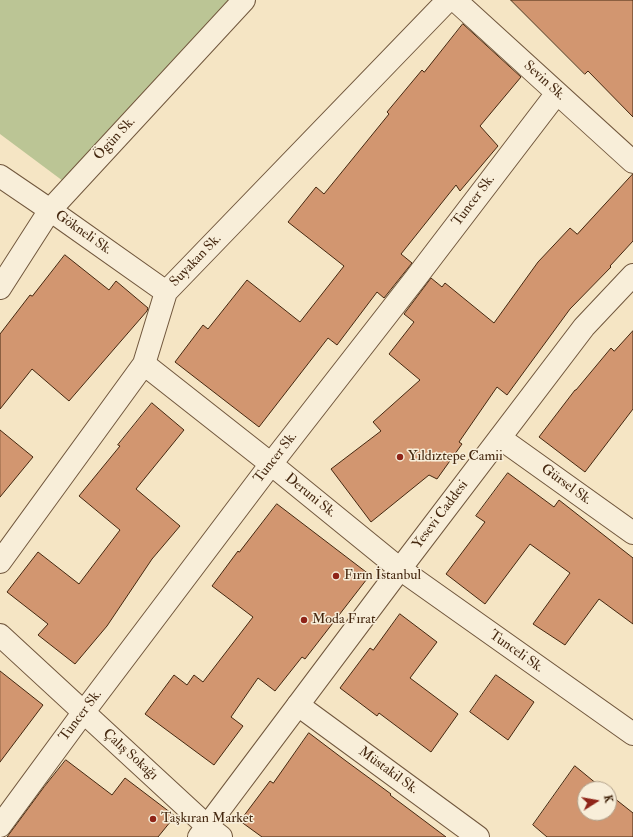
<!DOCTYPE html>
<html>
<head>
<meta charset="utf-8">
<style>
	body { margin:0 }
	#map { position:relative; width:633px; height:837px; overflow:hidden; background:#f5e5c4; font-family:"IM FELL Double Pica",serif }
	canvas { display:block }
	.north { position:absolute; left:577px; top:781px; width:40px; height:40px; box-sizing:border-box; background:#f8eed9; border:1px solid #b09f89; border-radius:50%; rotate:79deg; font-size:11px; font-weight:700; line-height:16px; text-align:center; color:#452810 }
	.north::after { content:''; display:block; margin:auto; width:14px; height:18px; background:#8f2418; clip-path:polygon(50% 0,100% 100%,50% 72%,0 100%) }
</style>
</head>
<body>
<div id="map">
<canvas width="633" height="837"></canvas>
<div class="north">K</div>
</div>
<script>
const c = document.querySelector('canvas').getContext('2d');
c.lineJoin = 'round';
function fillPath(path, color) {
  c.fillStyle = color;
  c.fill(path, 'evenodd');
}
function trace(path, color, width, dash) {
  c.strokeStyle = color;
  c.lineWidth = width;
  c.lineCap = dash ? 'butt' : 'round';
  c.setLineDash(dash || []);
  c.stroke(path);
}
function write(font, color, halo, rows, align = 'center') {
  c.font = font + ' "IM FELL Double Pica",serif';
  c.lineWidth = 3;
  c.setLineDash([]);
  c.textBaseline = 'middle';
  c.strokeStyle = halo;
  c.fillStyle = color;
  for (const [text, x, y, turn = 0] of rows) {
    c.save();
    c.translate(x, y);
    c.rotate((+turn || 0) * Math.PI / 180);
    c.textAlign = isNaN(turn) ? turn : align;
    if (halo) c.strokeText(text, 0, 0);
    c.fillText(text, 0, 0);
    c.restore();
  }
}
fillPath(new Path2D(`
	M0,0h232l-169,181 -63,-47z`), '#bbc595');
const building = new Path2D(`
	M511,0h122v117l-45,-46 -3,3z
	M463,24l58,53 -41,49 18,20 -38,45 -4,-6 -55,69 11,9 -28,35 -7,-6 -40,53 -9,-7 -69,89 -84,-65 28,-37 5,4 39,-49 53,42 44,-56 -56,-44 28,-35 8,7 65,-80 -2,-2 35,-42 2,2z
	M633,174v67l-23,25 1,1 -41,42 -63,86 -10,-8 -38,55 3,2 -25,35 -8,-4 -58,47 -40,-53 50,-38 -8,-9 47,-42 -31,-26 25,-32 -10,-8 27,-36 11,9 3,-4 49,40 44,-61 32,-34 7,6z
	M65,255l44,35 7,-9 32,27 -1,3 -78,90 -37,-32 -32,40v-75l30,-39 2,1z
	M633,331v78l-48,63 -46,-35 36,-47h1l35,-42 3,3z
	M152,403l32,27 -48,59 44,37 -28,33 -45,67 -32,38 -37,-29 10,-11 -41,-32 31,-40 41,32 41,-54 -41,-34 41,-50 -2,-1z
	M0,430l33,27 -33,40z
	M508,473l46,34 5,-7 74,58v66l-34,-25 -34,46 -32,-21 37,-51 -40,-29 -45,60 -39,-30 39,-52 -9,-6z
	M277,504l93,71 -65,84 -3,-2 -27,34 -17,-13 -27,39 12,9 -29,39 -69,-51 29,-39 13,10 7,-10 9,7 50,-65 -41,-31 26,-35 1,1z
	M400,614l37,28 -27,36 48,36 -27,38 -52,-39 -2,3 -37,-28 30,-40 3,2z
	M0,671l43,34 -43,57z
	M496,675l38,27 -26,38 -38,-28z
	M309,733l37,28 45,33 -1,1 56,42h-184l-22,-16 30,-40 3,2z
	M66,760l46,35 13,-17 50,38 -17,21h-151l37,-50z
	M575,766l28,23h-18v24h24v-19l24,19v24h-86l-14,-12z`);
fillPath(building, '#d29670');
trace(building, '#452810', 1);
const minor = new Path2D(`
	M455,0l178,162
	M0,176l50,34 116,82
	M0,288l50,-78 194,-210
	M144,364l127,100 129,105 233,165
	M500,438l133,95
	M0,562l144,-198 22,-72 282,-292
	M0,635l207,191 14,11
	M298,705l180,132
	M0,826l83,-113 188,-249 144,-185 142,-186`);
const tertiary = new Path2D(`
	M199,837l201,-268 184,-242 49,-52`);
trace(minor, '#71573d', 24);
trace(tertiary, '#71573d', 24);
trace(minor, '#f8eed9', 22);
trace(tertiary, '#f8eed9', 22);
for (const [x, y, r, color] of [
	[400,457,4,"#8f2418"],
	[336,576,4,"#8f2418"],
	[304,620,4,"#8f2418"],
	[153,819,4,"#8f2418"]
]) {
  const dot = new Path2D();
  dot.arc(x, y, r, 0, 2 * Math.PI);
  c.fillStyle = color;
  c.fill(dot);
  trace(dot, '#f8eed9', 1.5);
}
write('14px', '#452810', '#f8eed9', [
	["Sevin Sk.",544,81,42],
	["Ögün Sk.",115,139,-47],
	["Tuncer Sk.",474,201,-53],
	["Gökneli Sk.",83,233,35],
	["Suyakan Sk.",196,261,-46],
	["Tuncer Sk.",276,458,-52],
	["Gürsel Sk.",566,485,36],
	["Deruni Sk.",310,496,39],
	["Yesevi Caddesi",441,515,-53],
	["Tunceli Sk.",516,652,35],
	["Tuncer Sk.",81,716,-53],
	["Çalış Sokağı",130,755,42],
	["Müstakil Sk.",388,771,36]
]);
write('14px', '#452810', '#f8eed9', [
	["Yıldıztepe Camii",408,457],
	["Fırın İstanbul",344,576],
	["Moda Fırat",312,620],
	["Taşkıran Market",161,819]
], 'left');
</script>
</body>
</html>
